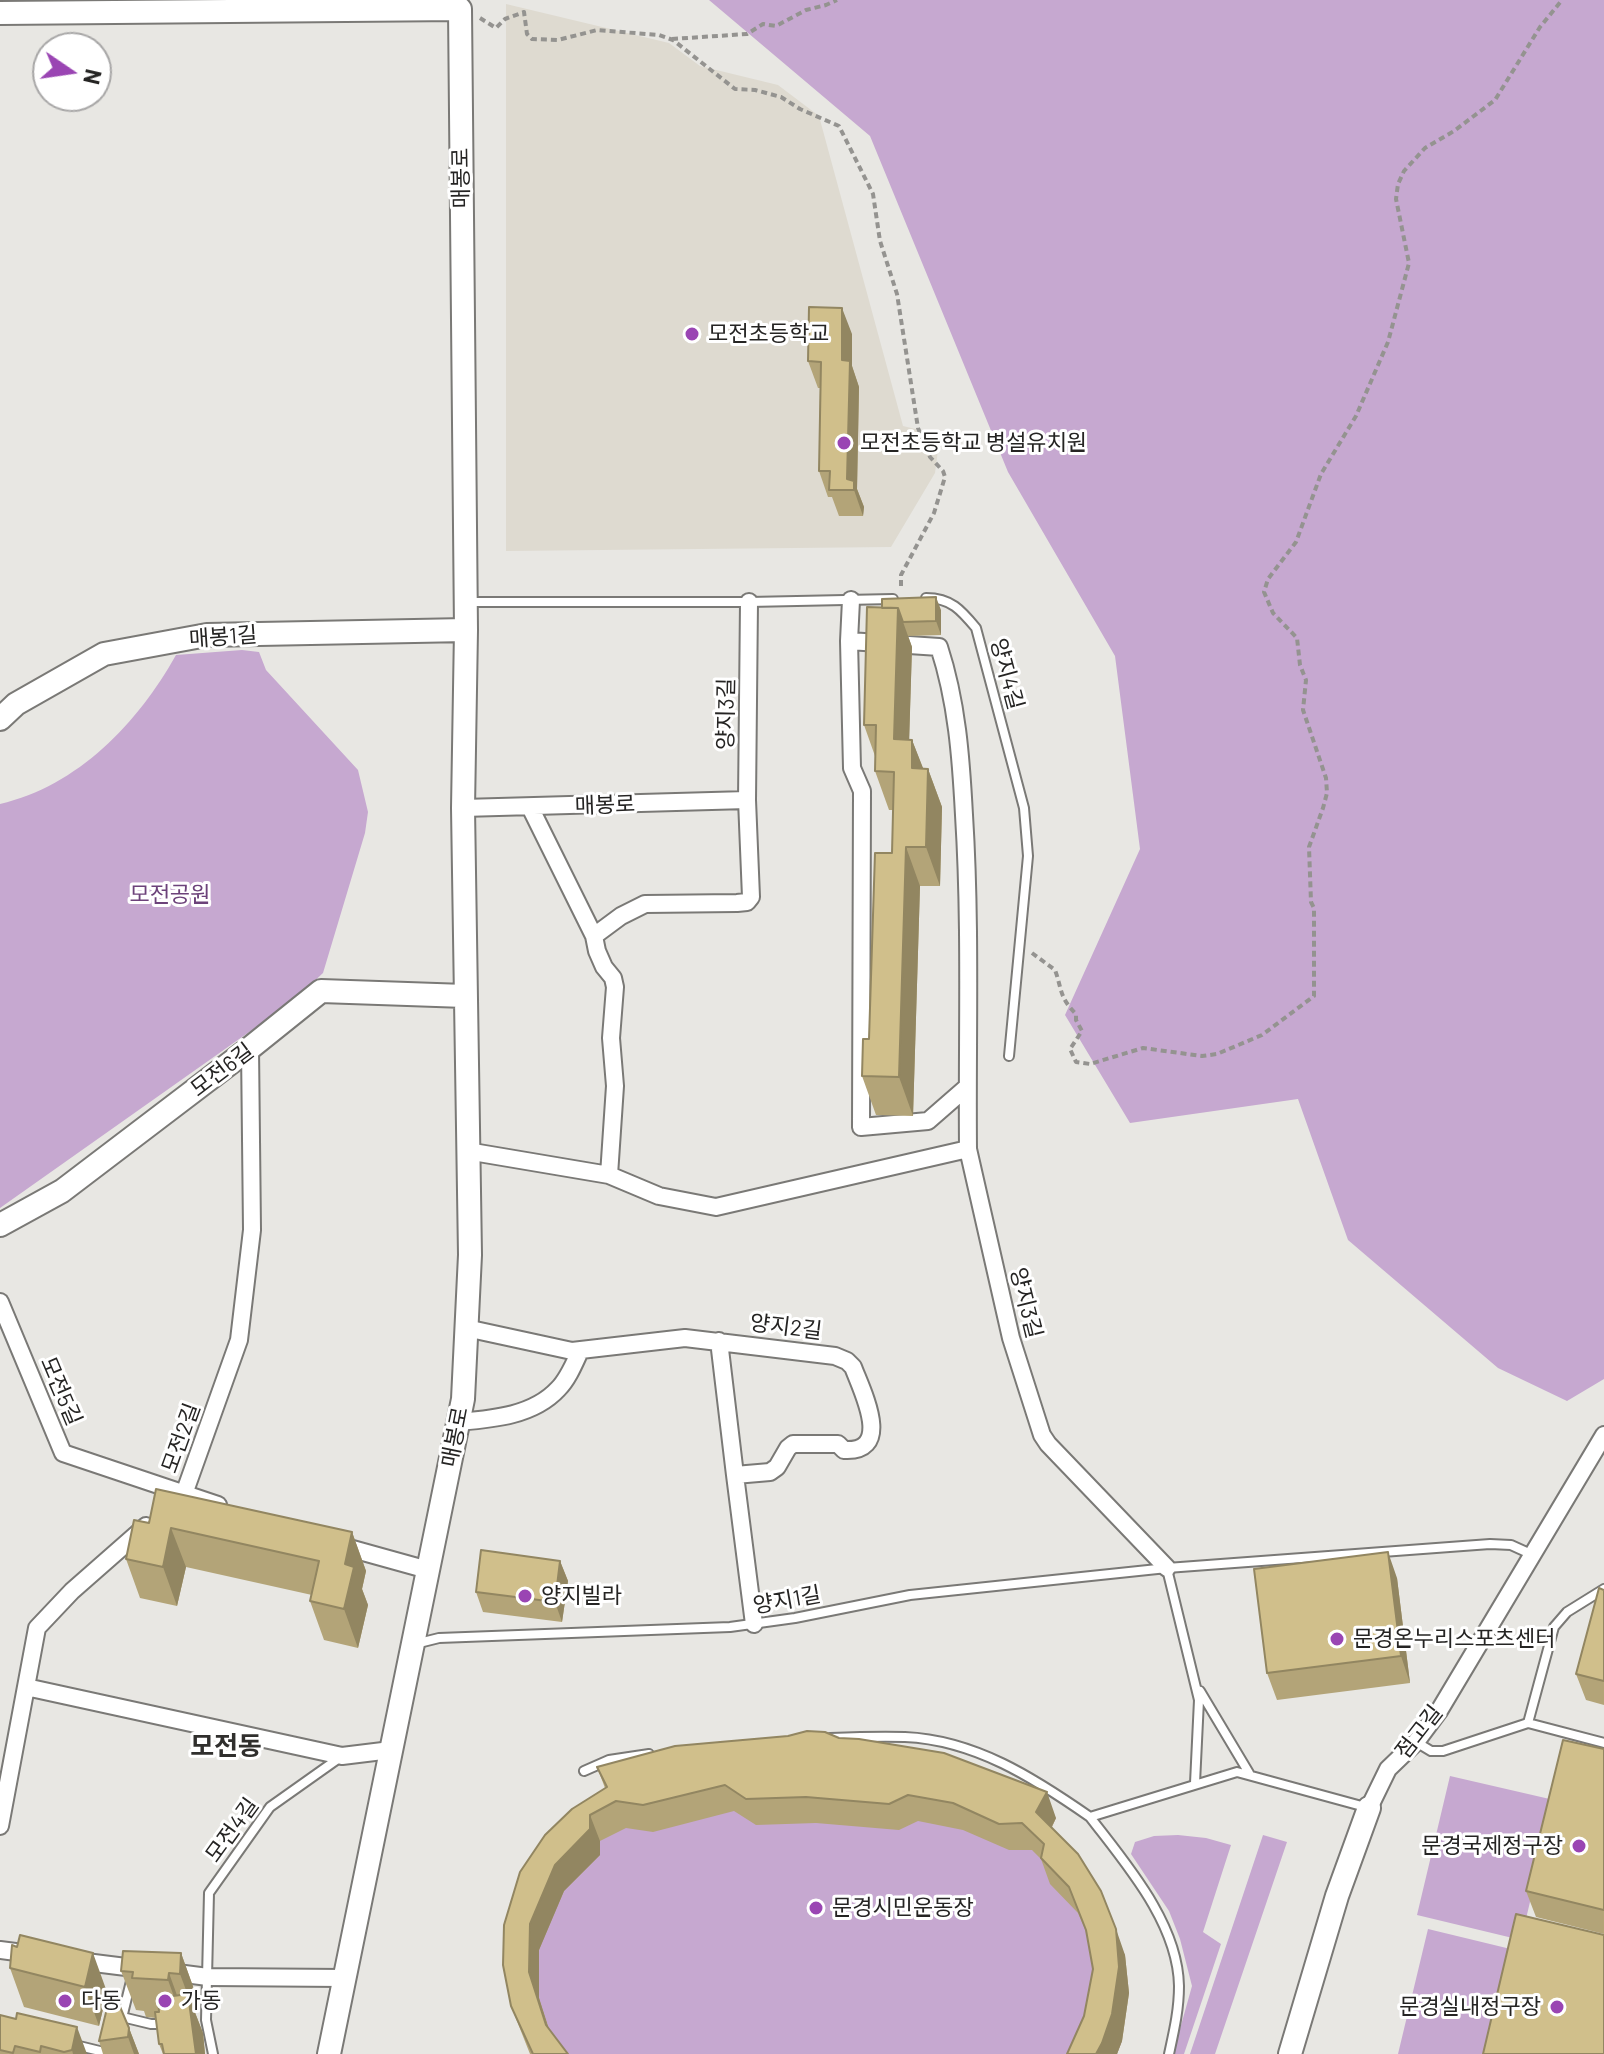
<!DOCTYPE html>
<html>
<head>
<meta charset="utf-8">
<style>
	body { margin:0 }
	#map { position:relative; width:1604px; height:2054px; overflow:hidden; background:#e8e7e3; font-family:Barlow,sans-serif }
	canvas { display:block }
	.north { position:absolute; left:32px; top:32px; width:80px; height:80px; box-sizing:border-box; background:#fff; border:2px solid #a8a7a7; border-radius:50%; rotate:103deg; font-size:22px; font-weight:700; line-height:32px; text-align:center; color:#252423 }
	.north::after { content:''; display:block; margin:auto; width:28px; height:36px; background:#9a45b3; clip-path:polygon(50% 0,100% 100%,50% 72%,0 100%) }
</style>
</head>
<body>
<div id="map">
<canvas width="1604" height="2054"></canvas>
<div class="north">N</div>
</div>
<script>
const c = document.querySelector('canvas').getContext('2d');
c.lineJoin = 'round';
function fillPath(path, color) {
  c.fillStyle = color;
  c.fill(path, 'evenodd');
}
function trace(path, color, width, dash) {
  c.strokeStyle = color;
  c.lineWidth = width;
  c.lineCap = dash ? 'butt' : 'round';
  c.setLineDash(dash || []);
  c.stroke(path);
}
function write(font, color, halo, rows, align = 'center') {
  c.font = font + ' Barlow,"Noto Sans KR",sans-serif';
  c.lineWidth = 6;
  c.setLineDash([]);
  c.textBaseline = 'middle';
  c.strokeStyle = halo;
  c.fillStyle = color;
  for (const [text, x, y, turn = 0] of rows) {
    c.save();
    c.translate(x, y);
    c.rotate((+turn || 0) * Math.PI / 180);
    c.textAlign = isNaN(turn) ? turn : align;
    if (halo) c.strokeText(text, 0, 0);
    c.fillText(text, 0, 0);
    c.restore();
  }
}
fillPath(new Path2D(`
	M506,4l163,39 31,23 78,19 41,31 84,310 37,9 -5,38 -44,74 -385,4z`), '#dedad0');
fillPath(new Path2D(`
	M709,0h895v1379l-37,22 -69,-33 -150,-128 -50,-141 -168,24 -65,-108 75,-166 -25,-193 -107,-184 -138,-336z
	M242,650l17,2 7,18 92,100 10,42 -3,21 -42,140 -30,28 -293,207v-404c78,-18 138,-81 176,-149z
	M1450,1776l104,24 -33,140 -104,-25z
	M954,1780l102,38 -10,21 42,41 34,161 -5,13h-587v-155l86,-86z
	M1178,1835l28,3 25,7 -28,87 18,12 -37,110h-11l19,-68 -12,-47 -11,-28 -38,-57 4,-12 19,-6z
	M1263,1835l24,7 -72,212h-25z
	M1428,1929l95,23 -24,102h-101z`), '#c6a8d0');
const lane = new Path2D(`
	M926,598c25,0 35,12 50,30l48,180 4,48 -19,200
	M466,602h283l144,-3
	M1167,1569l32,131 -4,83
	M415,1644l24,-6 291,-11 65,-9 115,-23 257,-27 323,-24 21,1 22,10
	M1200,1691l49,82
	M1528,1723l26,-96 13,-15 37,-23
	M830,1738c25,-1 50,-2 75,-1 70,3 129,41 185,80
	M1416,1742l15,9h12l85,-28 76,20
	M584,1771l25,-11 40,-6
	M122,2017l29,7h15
	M121,2022l10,-41
	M75,2045l37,9
	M213,2054l-7,-34 3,-127 61,-86 72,-51
	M1169,2054c5,-23 10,-44 10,-68 -1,-63 -53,-122 -89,-169l147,-45 132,36`);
const street = new Path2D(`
	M849,641l2,-41
	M530,807l64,129
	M463,808l284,-8
	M967,1087l-39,34 -67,6 1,-336 -10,-23 -3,-127 90,6c18,55 22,111 25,168 7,111 3,222 4,334
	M467,1151l142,24 50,21 57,11 252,-58 43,189 31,97 6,9 119,124
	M609,1175l6,-89 -4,-48 4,-51 -2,-9 -9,-11 -7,-16 -3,-15 27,-20 24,-12 92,-1 10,-1 4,-5 -4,-97 2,-198
	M0,1302l63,151 155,52
	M466,1328l106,23 113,-13 150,18 12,5 6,6c9,24 41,86 -9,83l-6,-6h-45l-5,4 -11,19 -7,5 -35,3 19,149
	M719,1341l16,134
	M458,1422c34,-3 75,-6 100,-33 10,-10 16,-25 22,-38
	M167,1508l17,-14 55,-154 13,-110 -2,-182
	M338,1545l90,25
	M26,1687l316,69 49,-6
	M1369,1808l19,-39 28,-27 23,-31 165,-276
	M0,1826l37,-198 35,-37 74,-65
	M0,1950l31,4
	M78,1961l64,8
	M169,1972l39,5 136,1`);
const secondary = new Path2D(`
	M0,13l460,-4 6,621 -3,178 7,447 -7,144 -134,655
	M0,719l16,-15 88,-50 103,-19 259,-5
	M0,1225l62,-34 188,-143 71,-57 144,5
	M1290,2054l47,-158 32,-88`);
trace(lane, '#7a7976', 12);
trace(street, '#7a7976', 20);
trace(secondary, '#7a7976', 26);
trace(new Path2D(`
	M480,18l16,10 9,-9 19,-7 3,22 5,5 26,1 39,-10 62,5 14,5 62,49 20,1 26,7 19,12 39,17 34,68 7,47 17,53 21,134 12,29 13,14 2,6 -11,36 -33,62v13
	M672,39l75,-5 16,-10 13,2 30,-16 20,-5 11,-5
	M1032,953l23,17c7,19 4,27 21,44v6l6,11 -12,18 6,13 14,2 53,-16 59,8 15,-2 45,-19 52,-39v-88l-3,-6 -2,-55 14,-39 4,-15 -1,-15 -23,-68 3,-30 -6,-15 -3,-27 -24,-25 -9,-21 4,-13 28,-37 25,-68 35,-58 32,-74 21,-79 -13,-64 2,-15 6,-13 21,-23 29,-17 41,-31 45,-73 22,-27`), '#949390', 4, [6, 4]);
trace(lane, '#fff', 8);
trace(street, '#fff', 16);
trace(secondary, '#fff', 22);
fillPath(new Path2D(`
	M852,334v32l7,21 -2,102 7,18 -1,9h-24l-7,-19h-4l-9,-26 1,-83h-2l-10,-27z
	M867,607l74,3v25l-33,1 4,11 -3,93h3l11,29h5l14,38 -2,79h-20l-7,230 -37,-1 -14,-39 7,-37 23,-186 1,-43h-4l-14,-39v-15l-11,-31z
	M149,1523l203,9 14,39 -4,18 6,16 -10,43 -34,-8 -14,-39 2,-6 -126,-28 -9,39 -37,-8 -14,-39z
	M560,1561l8,20 -6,41 -79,-10 -7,-20z
	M1397,1578l13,105 -133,17 -10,-27z
	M1604,1590v115l-18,-5 -10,-26z
	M839,1738l217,80 -4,9 73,128 4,38 -7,48 -5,13h-50l17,-38 9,-47 -6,-35 -9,-21 -28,-29 -9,-25 -9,-9h-23l-46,-20 -45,-9 -19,9 -83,-7 -60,2 -22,-14 -81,21 -27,-4 -26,13v14l-36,36 -25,59v48l10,31 19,25h-38l-19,-48 34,-171 60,-47 -8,-21z
	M1604,1749v185l-68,-17 -10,-26z
	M181,1953l14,39 -1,18 9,23 2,21h-42l-4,-10 -3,-26 -10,-1 -2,-6 -8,-1 -15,-39z
	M10,1968l97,24 -8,34 -75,-19z
	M0,2015l16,4 71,35h-87z
	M129,2028l10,26h-36l-4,-13z`), '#b3a478');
fillPath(new Path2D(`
	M842,308l10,26v32l7,21 -2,102 7,18 -1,9 -9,-26 -7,-11 -5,-119z
	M936,597l5,13v25l-5,-14z
	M898,608l14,39 -4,131 -14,-39z
	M912,740l15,38 -15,-10z
	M928,769l14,38 -2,79 -14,-39z
	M906,847l14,39 -7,230 -14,-39z
	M171,1528l15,39 -9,39 -14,-39z
	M352,1532l14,39 -4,18 6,16 -10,43 -14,-39 1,-45z
	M1388,1552l9,26 13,105 -9,-27z
	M560,1561l8,20 -6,41 -7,-20z
	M1047,1792l9,26 -10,20 -10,-26z
	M590,1815l10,26v14l-36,36 -25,59v48l17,54 -27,-80 1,-48 25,-59z
	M1116,1929l9,26 4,38 -7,48 -5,13h-21z
	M93,1953l14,39 -8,34 -14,-39z
	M181,1953l14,39 -1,18 9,23 2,21h-9l-7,-56 -9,-24z
	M169,1973l14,39 -1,7 -14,-39z
	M77,2027l10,27h-14l-1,-4z
	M129,2028l10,26h-5l-6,-17z`), '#928661');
const building = new Path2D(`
	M809,307l33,1v52l8,1 -3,118 7,2v9h-25l1,-19h-11l2,-109 -13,-1z
	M936,597v24l-33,1 -5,-14h-16v-9z
	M867,607l31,1 -4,131 18,1v28l16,1 -2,78h-20l-7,230 -37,-1 1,-37h6l6,-186h17l2,-81 -19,-1 1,-46h-12z
	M156,1489l196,43 -7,32 9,3 -10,42 -34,-8 9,-40 -148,-33 -8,39 -37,-8 8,-39 15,3z
	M481,1550l79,11 -5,41 -79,-10z
	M1388,1552l13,104 -134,17 -13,-104z
	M1599,1588l5,2v91l-28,-7z
	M807,1731l18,1 14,6 20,1 85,14 103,39 -11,20 42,42 23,37 15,38 3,38 -7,47 -10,29 -6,11h-29l17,-38 9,-47 -7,-39 -17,-43 -28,-29 3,-14 -22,-21 -23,1 -46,-21 -45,-8 -19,9 -83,-7 -60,2 -21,-14 -82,20 -27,-4 -26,14v14l-35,36 -25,59 -1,48 17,53 22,29h-35l-22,-48 -8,-41 1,-40 16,-53 25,-37 27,-26 35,-22 -10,-20 78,-21 113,-10z
	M1563,1740l41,9v161l-78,-19z
	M1516,1914l88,21v119h-121z
	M20,1935l73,18 -8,34 -75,-19 2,-23 5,2z
	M123,1951l58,2 -1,21 -11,-1 -1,7 -36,-2 1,-6 -12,-1z
	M188,1994l8,60h-32l-2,-10h-3l-4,-32h4l-1,-14z
	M109,2000l9,2 11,26 -1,9 -29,4z
	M17,2013l60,14 -5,23 -8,2 -23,-6 -1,6 -25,-6 -2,7 -13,-3v-35l16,4z`);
fillPath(building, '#d0bf8b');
trace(building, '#928661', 2);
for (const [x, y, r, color] of [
	[692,334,8,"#9a45b3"],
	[844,443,8,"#9a45b3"],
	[525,1596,8,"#9a45b3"],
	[1337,1639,8,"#9a45b3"],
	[1579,1846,8,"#9a45b3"],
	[816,1908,8,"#9a45b3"],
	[65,2001,8,"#9a45b3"],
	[165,2001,8,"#9a45b3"],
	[1557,2007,8,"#9a45b3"]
]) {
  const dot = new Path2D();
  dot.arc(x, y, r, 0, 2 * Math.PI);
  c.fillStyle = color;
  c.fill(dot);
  trace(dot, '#fff', 3);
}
write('22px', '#252423', '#fff', [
	["매봉로",461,178,-91],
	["매봉1길",223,637,-4],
	["양지4길",1007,674,75],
	["양지3길",726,714,-89],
	["매봉로",605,805,-2],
	["모전6길",222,1070,-37],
	["양지3길",1026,1303,76],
	["양지2길",786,1327,7],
	["모전5길",61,1391,67],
	["매봉로",455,1437,-79],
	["모전2길",181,1438,-70],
	["양지1길",787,1600,-10],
	["점고길",1419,1732,-52],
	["모전4길",232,1830,-54]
]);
write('22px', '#252423', '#fff', [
	["모전초등학교",708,334],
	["모전초등학교 병설유치원",860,443],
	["양지빌라",541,1596],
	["문경온누리스포츠센터",1353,1639],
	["문경국제정구장",1563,1846,"right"],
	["문경시민운동장",832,1908],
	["다동",81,2001],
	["가동",181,2001],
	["문경실내정구장",1541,2007,"right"]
], 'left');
write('22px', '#6c427a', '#fff', [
	["모전공원",170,895]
]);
write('bold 26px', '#302f2d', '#fff', [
	["모전동",226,1746]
]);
</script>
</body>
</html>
